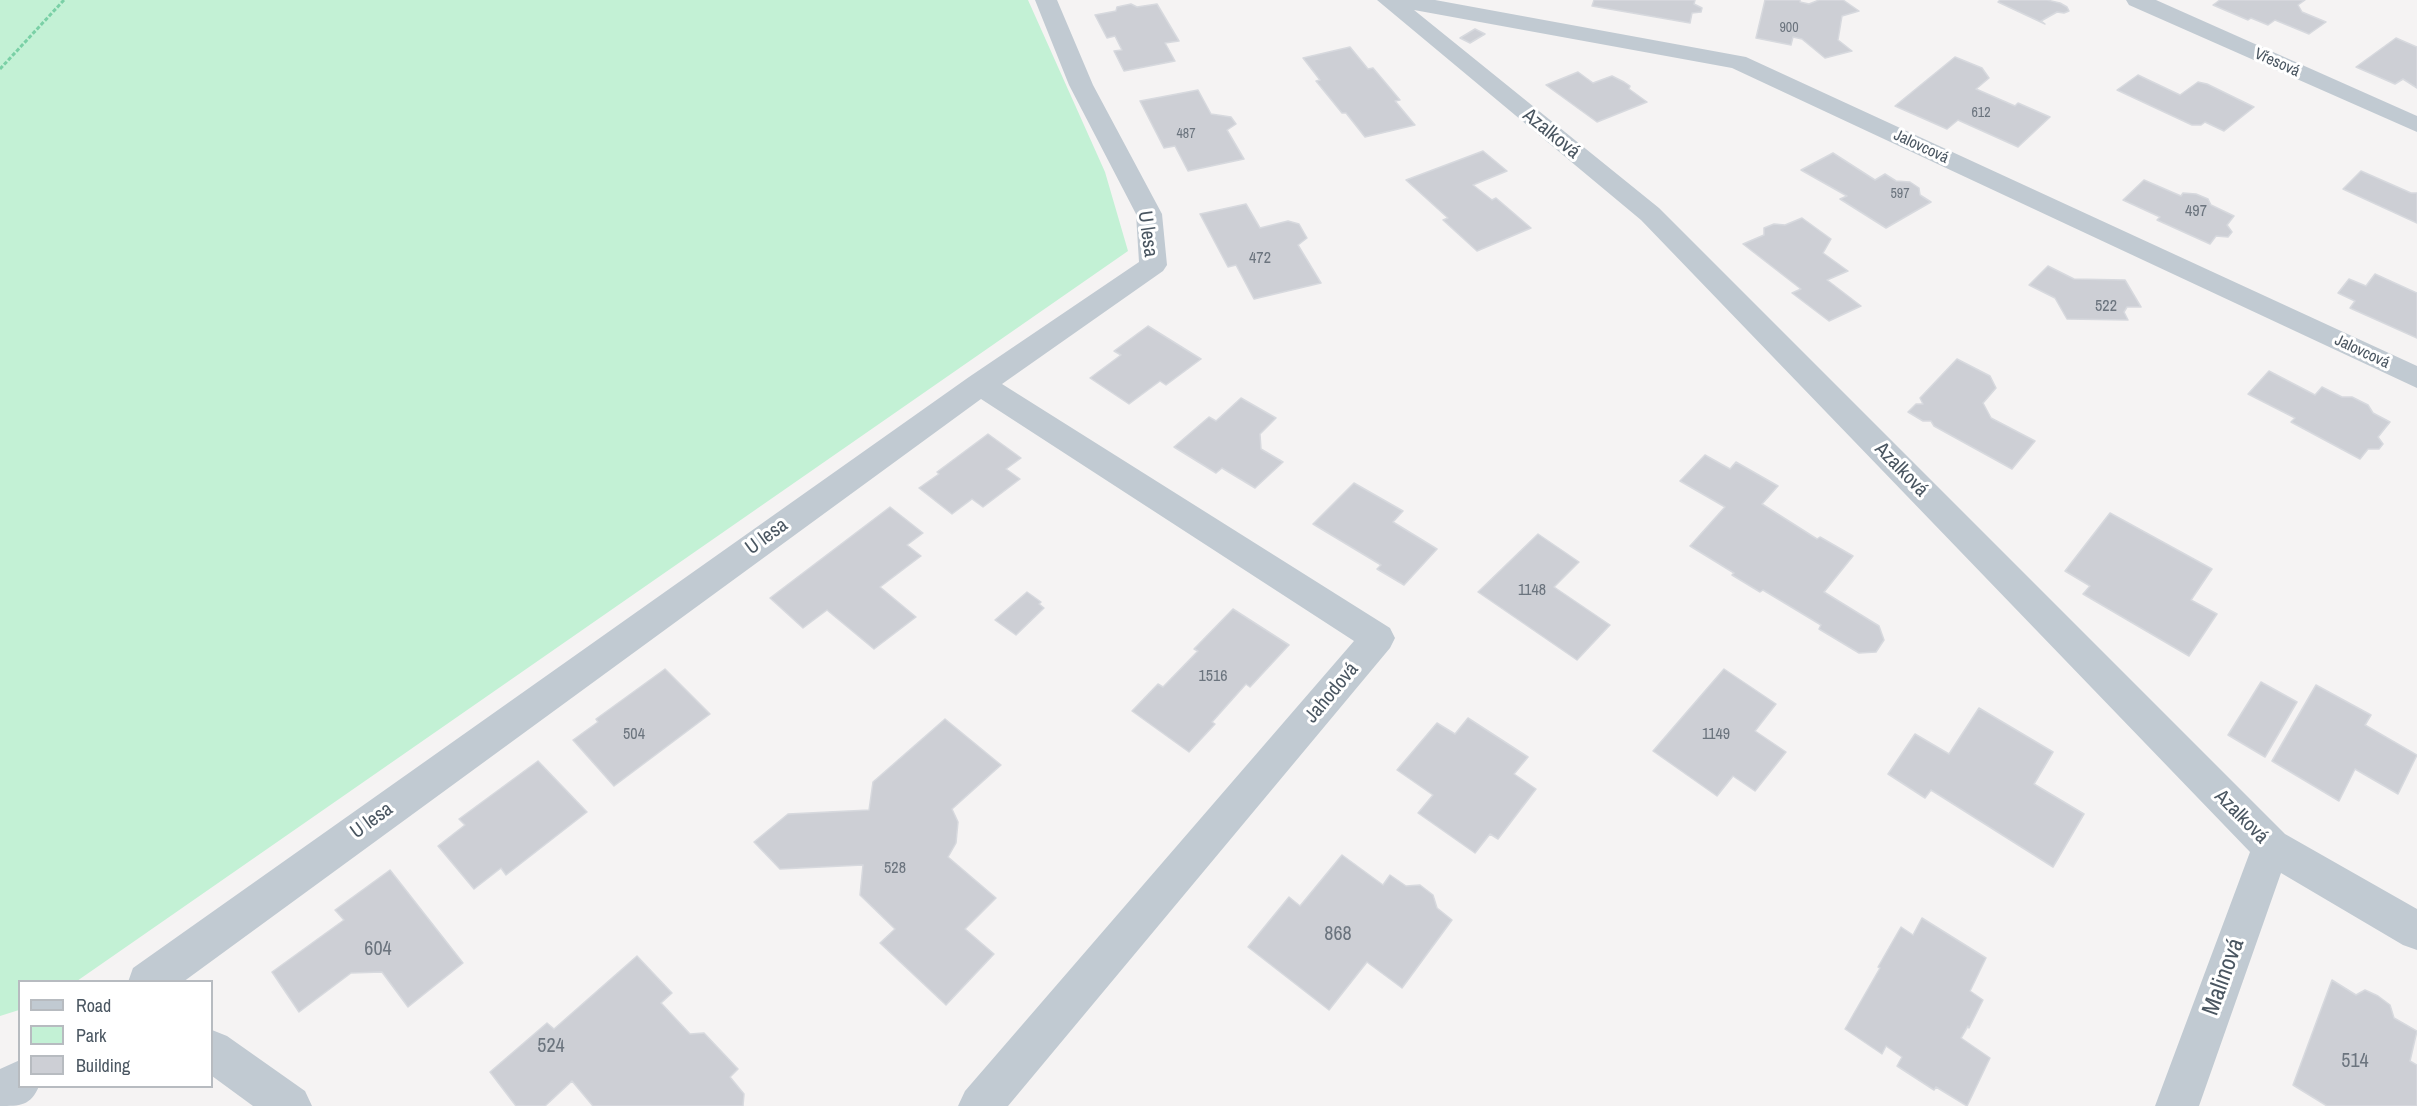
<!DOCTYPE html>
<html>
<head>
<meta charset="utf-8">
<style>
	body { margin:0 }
	#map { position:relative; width:2417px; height:1106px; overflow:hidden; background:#f5f3f3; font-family:"Archivo Narrow",sans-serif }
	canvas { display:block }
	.legend { position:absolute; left:18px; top:980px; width:195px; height:108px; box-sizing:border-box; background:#fff; border:2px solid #b7bbc0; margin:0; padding:8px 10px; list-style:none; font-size:18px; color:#4a5661 }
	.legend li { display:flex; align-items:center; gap:12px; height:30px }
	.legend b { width:30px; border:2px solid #b7bbc0 }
</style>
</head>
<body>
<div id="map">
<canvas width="2417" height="1106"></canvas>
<ul class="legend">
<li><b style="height:8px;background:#c1cad2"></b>Road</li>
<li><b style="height:16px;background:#c3f1d5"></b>Park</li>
<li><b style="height:16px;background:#cdcfd5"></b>Building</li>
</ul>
</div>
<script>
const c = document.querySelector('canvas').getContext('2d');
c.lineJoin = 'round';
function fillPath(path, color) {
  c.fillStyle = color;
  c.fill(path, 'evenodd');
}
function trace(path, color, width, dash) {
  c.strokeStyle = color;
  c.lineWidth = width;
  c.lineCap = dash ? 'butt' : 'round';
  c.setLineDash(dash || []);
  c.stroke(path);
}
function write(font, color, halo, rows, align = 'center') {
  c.font = font + ' "Archivo Narrow",sans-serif';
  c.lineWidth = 6;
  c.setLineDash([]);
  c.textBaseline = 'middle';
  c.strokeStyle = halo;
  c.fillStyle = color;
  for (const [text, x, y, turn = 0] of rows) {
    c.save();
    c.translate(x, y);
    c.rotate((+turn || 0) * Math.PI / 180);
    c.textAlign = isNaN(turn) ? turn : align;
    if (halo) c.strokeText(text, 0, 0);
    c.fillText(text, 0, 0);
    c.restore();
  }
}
fillPath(new Path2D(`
	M0,0h1028l77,172 23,79 -1051,730 -57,1 -1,28 -19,6z`), '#c3f1d5');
const building = new Path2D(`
	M1594,0h101l-1,4 8,4 -1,4 -9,1 -2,10 -98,-17z
	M1765,0h35v2l9,2 10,-4h24l16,11 -17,5 -4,24 14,11 -27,7 -23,-19 -9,-2 -2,8 -35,-7z
	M2000,0h47l13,3 7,4 2,4 -5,2 -7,-1 -16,9 4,3 -47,-22z
	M2220,0h85l-7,5 4,7 24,10 -17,12 -34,-14 -7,5 -17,-7 -3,2 -35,-15z
	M1131,4l6,3 20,-3 22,37 -14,2 10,18 -51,10 -10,-20 8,-1 -7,-14 -8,2 -12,-23 21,-4 1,-4z
	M1475,29l10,5 -15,9 -10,-5z
	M2396,38l21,9v41l-14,-9 -8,5 -39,-17z
	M1350,47l18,22 5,-1 27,32 -5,1 20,24 -50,12 -19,-24h-4l-26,-32 4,-1 -17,-22z
	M1955,57l27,11 7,10 -13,11 39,17 3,-3 32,14 -32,30 -60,-27 -11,9 -52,-23z
	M1578,72l15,11 19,-7 12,6 6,4 -1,3 18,13 -50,20 -51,-37z
	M2138,75l42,20 18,-13 9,2 47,23 -30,24 -19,-9 -4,3h-9l-75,-35z
	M1198,90l13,24 20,3 5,7 -9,6 17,29 -56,12 -13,-25 -11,2 -24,-47z
	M1483,151l24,20 -34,14 19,15 4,-2 35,30 -54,23 -34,-31 5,-2 -42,-38z
	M1833,153l42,27 10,-6 11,7 14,1 9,6 1,7 11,7 -45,26 -46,-29 7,-3 -46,-26z
	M2361,171l50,22h6v30l-74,-34z
	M2144,180l37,16 2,-3 13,1 12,5 3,6 23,11 -7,9 5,7 -4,5 -12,-1 -6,8 -53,-24 3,-3 -37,-17z
	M1246,204l14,24 28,-7 11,3 8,14 -9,7 23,38 -67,16 -18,-34 -8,2 -28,-53z
	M1802,218l29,21 -8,14 25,18 -21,9 34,26 -32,15 -37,-28 9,-4 -58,-45 21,-9v-7l10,-4 11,1z
	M2048,266l26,13 51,1 16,27h-14l-3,5 4,8 -61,-1 -12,-21 -26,-13z
	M2375,274l42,19v45l-67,-30 5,-7 -17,-8 11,-14 17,7z
	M1148,326l53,33 -35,26 -6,-4 -31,23 -39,-26 31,-23 -7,-4z
	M1957,359l33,17 6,12 -13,15 8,15 44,23 -23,28 -78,-43 -3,-5h-8l-15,-9 8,-8h7l-3,-6z
	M2269,371l46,24 7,-8 20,10h10l16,8 5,8 17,9 -12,15 5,7 -4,5h-11l-8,10 -69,-37 4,-4 -47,-24z
	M1241,398l35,20 -16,16 1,15 22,13 -28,26 -33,-20 -6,5 -42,-26 35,-30 7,4z
	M988,434l33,24 -15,11 14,10 -37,28 -11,-8 -20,15 -33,-26 20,-14 -2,-2z
	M1705,455l25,14 6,-7 42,24 -16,18 55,35 3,-2 33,19 -29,36 55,34 5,14 -8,12 -17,1 -40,-24 2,-4 -58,-35 -3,2 -28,-17 2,-2 -44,-27 35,-39 -45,-26z
	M1354,483l49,28 -10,11 44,27 -33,36 -27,-16 4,-4 -68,-41z
	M890,507l33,26 -16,12 14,11 -41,31 36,30 -42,32 -47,-39 -24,18 -33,-30z
	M2110,513l102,56 -21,31 26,14 -28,42 -106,-62 7,-8 -25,-15z
	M1538,534l41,28 -25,25 56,38 -33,35 -99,-68z
	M1027,592l14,10 -2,2 5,4 -28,27 -21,-15z
	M1233,609l56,36 -39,42 -4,-3 -34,38 3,2 -26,28 -57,-41 26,-27 5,3 35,-36 -4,-2z
	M665,669l45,45 -96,72 -41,-46 25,-18 -2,-3z
	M1724,669l52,35 -21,27 31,21 -31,39 -22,-15 -16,20 -64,-45z
	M2261,682l36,20 -32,55 -37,-22z
	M2316,685l55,30 -6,10 52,30 -19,39 -43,-25 -16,32 -67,-40z
	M1979,708l74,44 -19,32 50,30 -31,53 -122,-77 -6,8 -37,-24 27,-40 34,20z
	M1468,718l60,39 -14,17 22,15 -38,50 -8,-5 -15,19 -57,-40 15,-18 -36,-25 40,-47 18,11z
	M945,719l56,46 -49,44 6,13 -2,21 -8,14 48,41 -31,31 29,25 -48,51 -66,-62 15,-14 -35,-34 3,-30 -83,4 -26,-27 34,-28 81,-4 4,-28z
	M538,761l49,51 -81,63 -5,-7 -27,21 -36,-43 27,-21 -6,-6z
	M1342,855l41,30 7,-10 16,11 14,-1 13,10 4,13 15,12 -50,68 -35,-26 -38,48 -81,-63 41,-50 11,9z
	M390,870l73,93 -55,44 -26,-35 -31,1 -52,39 -27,-40 72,-52 -9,-10z
	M1922,918l64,40 -16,33 13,9 -14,28 -1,-2 -7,12 29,20 -23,48 -31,-19 -2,3 -37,-24 5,-9 -16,-11 -4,8 -37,-25 35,-61 -2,-1 23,-40 12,8z
	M637,956l35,37 -11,10 29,31 14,-1 34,36 -8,8 14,17 -1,12h-150l-21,-25 -27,25h-29l-26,-34 57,-49 7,6z
	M2332,980l24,15 9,-5 13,6 12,9 4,13 23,13 -7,30 7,4v41h-90l-34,-21z`);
fillPath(building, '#cdcfd5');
trace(building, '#d7d9de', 1.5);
trace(new Path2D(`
	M0,69l64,-69`), '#7ad0a6', 3, [4, 2]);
fillPath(new Path2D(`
	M1035,0h22l36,85 69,129 5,51 -4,6 -161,113 388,244 5,10 -5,10 -382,458h-50l7,-15 389,-450 -373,-242 -798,583h-55l5,-14 836,-591 170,-115 -3,-48 -67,-129z
	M1377,0h58l311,57 671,309v22l-685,-320 -318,-58 245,198 626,626 132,75v41l-14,-5 -122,-72 -82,233h-44l95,-254 -609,-632z
	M2126,0h30l261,116v16l-288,-127z
	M212,1030l15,6 78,55 7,15h-59l-41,-30z
	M20,1060v26h19c-8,20 -19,20 -39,20v-37z`), '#c1cad2');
write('14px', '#6b747e', null, [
	["900",1789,28],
	["612",1981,113],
	["487",1186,134],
	["597",1900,194]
]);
write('16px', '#4a5661', '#fff', [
	["Vřesová",2277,63,24],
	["Jalovcová",1921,147,25],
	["Jalovcová",2362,352,25]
]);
write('16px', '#6b747e', null, [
	["497",2196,212],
	["472",1260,259],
	["522",2106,307],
	["1148",1532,591],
	["1516",1213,677],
	["504",634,735],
	["1149",1716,735],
	["528",895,869]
]);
write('20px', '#4a5661', '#fff', [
	["Azalková",1551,134,39],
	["U lesa",1147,234,82],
	["Azalková",1901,470,46],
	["U lesa",767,537,-36],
	["Jahodová",1332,693,-50],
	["Azalková",2241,817,45],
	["U lesa",372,821,-36]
]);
write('20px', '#6b747e', null, [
	["868",1338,935],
	["604",378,950],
	["524",551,1047],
	["514",2355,1062]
]);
write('24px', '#4a5661', '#fff', [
	["Malinová",2224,977,-70]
]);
</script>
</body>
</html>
